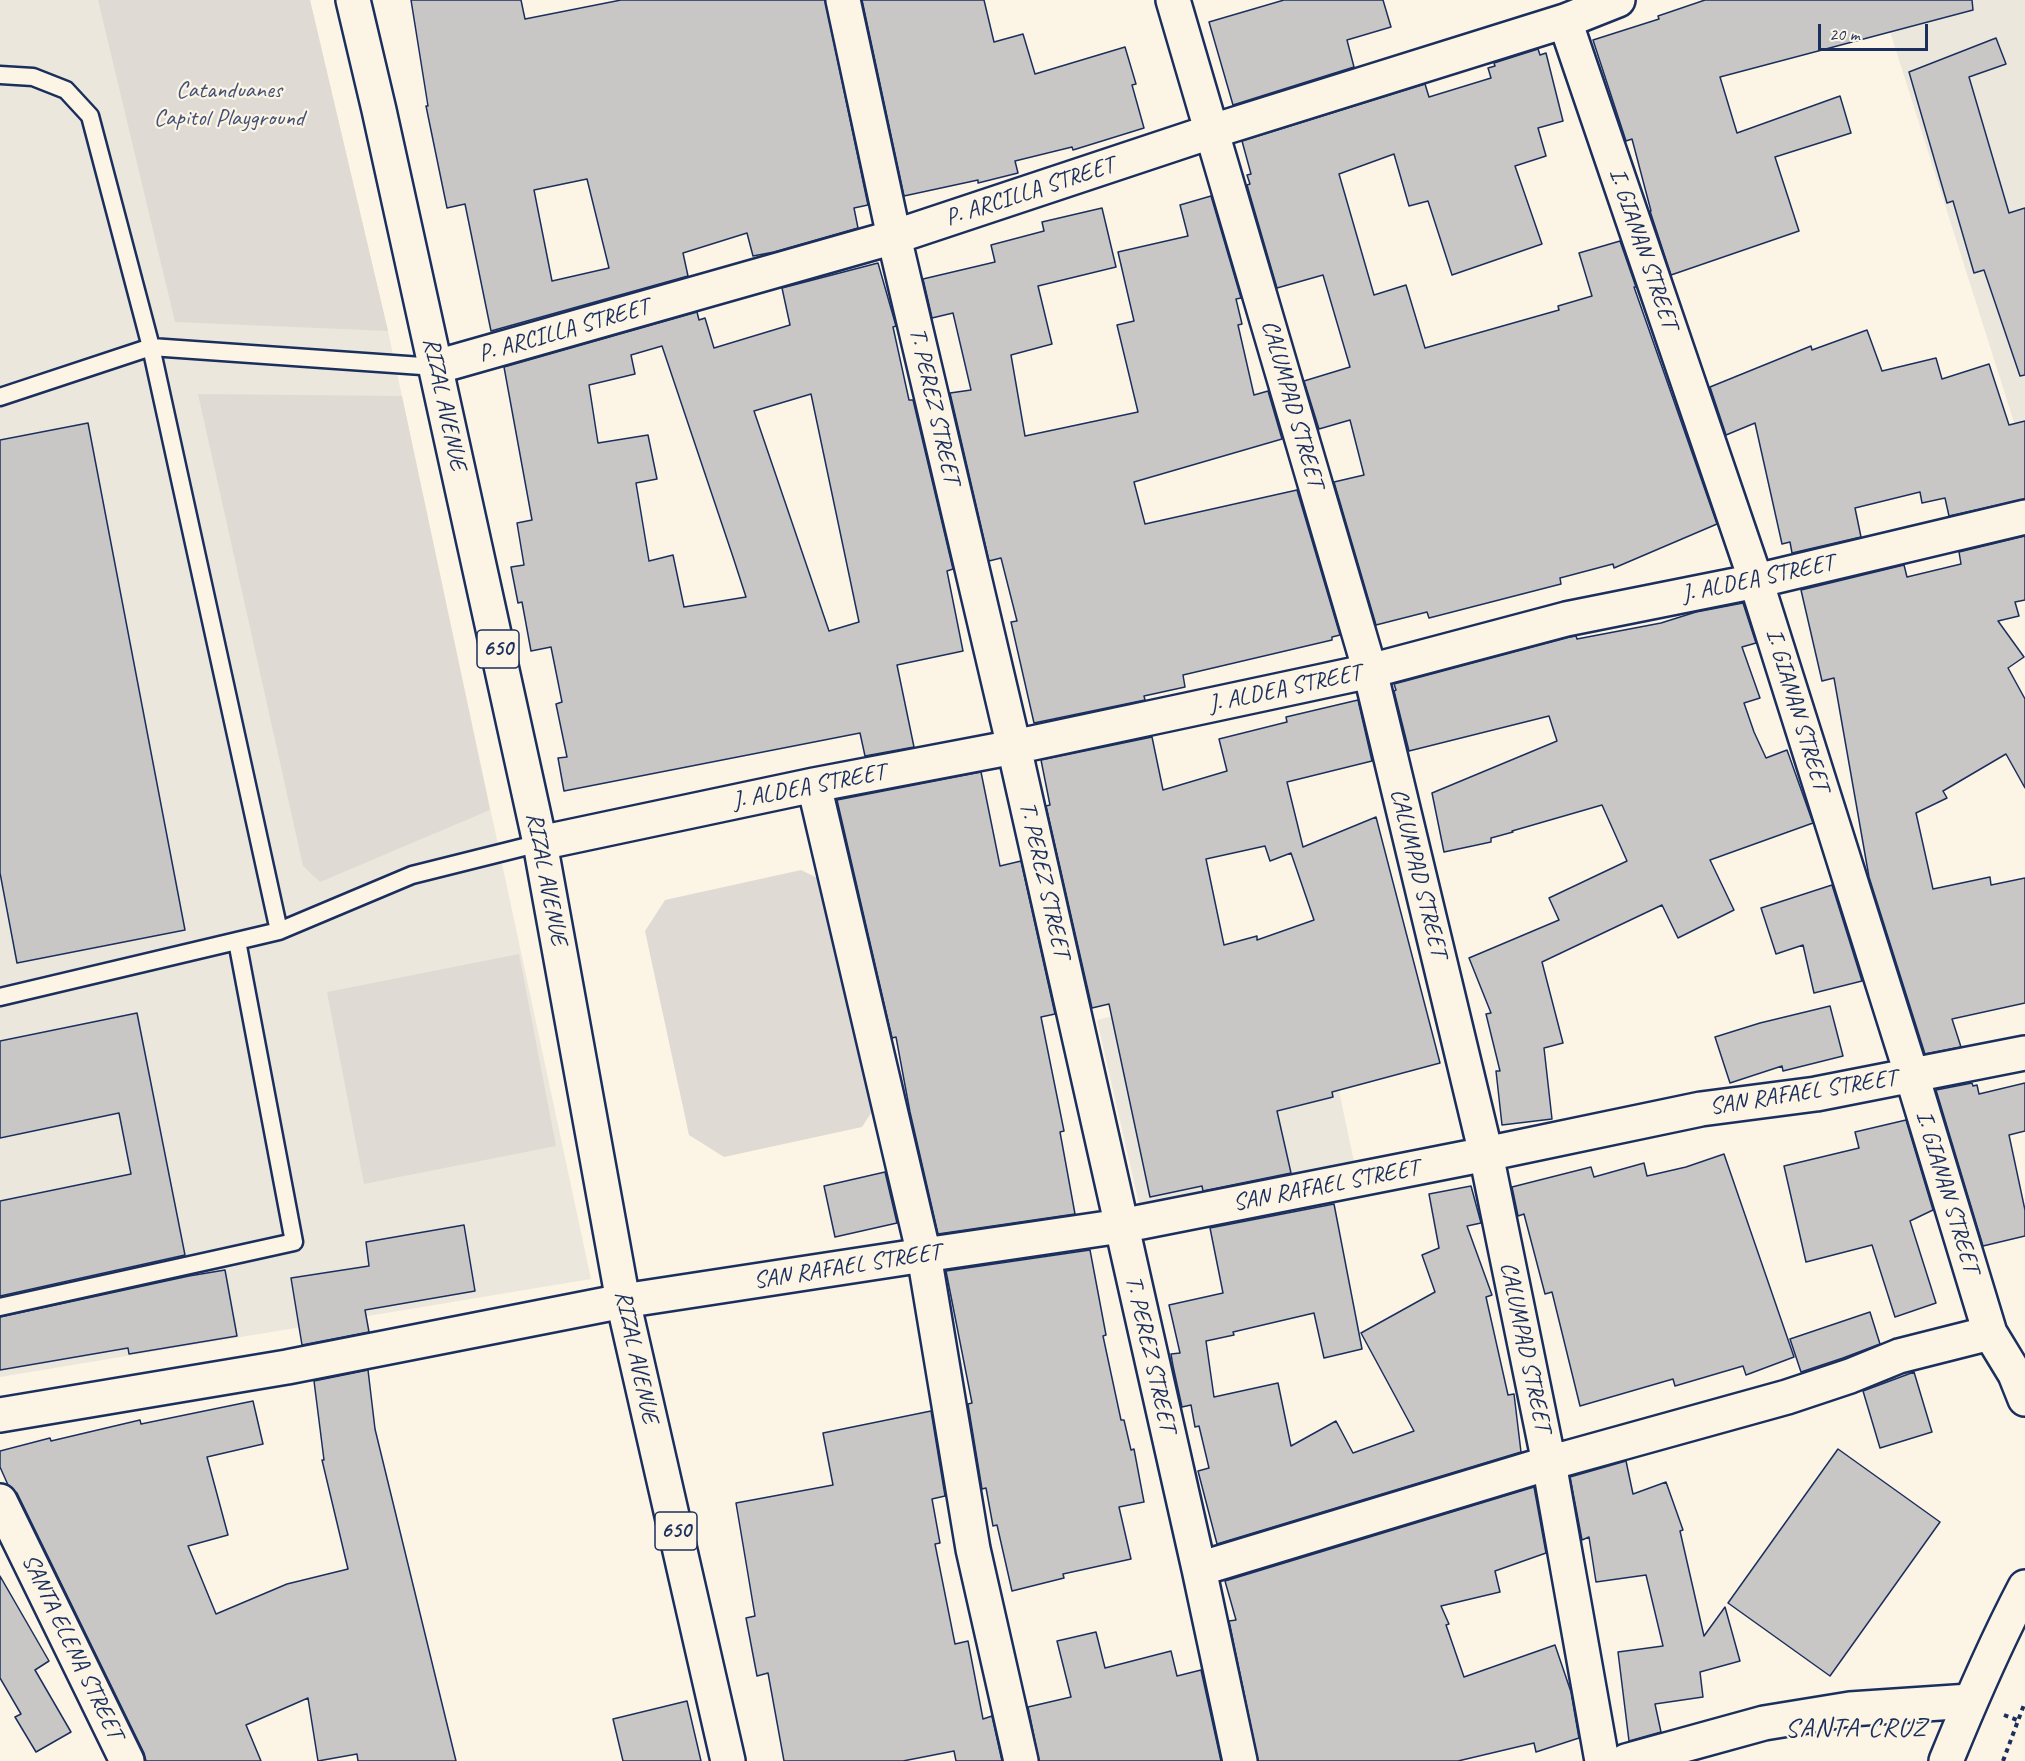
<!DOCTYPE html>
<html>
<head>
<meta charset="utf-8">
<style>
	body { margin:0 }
	#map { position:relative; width:2025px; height:1761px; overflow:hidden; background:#fcf5e5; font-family:Caveat,sans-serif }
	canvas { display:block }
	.scale { position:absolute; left:1818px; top:24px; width:110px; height:27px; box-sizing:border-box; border:3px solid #1b2f5e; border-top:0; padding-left:8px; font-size:18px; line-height:21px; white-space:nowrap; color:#1b2f5e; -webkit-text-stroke:4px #fcf5e5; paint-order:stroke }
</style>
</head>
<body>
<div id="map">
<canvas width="2025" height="1761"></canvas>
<div class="scale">20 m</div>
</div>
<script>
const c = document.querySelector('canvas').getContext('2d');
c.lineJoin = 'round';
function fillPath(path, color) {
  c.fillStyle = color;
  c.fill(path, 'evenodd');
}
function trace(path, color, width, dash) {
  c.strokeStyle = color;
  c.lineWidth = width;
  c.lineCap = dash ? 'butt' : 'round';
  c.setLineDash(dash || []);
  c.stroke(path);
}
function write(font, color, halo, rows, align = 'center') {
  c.font = font + ' Caveat,sans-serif';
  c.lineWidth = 4.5;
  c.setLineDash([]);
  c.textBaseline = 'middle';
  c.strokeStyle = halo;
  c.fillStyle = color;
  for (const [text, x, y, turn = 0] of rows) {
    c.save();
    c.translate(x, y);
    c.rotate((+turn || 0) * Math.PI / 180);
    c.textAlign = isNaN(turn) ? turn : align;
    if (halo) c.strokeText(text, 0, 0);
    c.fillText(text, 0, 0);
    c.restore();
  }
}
fillPath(new Path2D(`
	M0,0h310l78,331 203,948 -591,98z
	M1880,0h145v457z
	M1313,967l41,195 -215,42 -42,-184z`), '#ece7dc');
fillPath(new Path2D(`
	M98,0h212l78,331 -213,-9z
	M198,394l204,2 88,414 -170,72 -17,-16z
	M801,870l31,15 47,216 -17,26 -138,30 -35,-22 -44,-204 20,-31z
	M519,954l37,192 -192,38 -37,-192z`), '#dfdbd4');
const building = new Path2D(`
	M411,0h110l4,19 96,-19h204l43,205 -14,3 4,20 -84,24 -21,4 -6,-23 -64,20 5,23 -197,55 -26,-127 -18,4 -21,-102h2zM587,179l22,89 -57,13 -18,-91z
	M862,0h122l10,42 29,-8 12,40 90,-27 11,37 -4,1 12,43 -71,22 -1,-3 -57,14 3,12 -40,10v-3l-74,16z
	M1284,0h99l8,27 -44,13 7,27 -121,38 -24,-83z
	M1705,0h267l1,10 -253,67 17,56 103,-37 11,37 -76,24 24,74 -128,44 -21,-64h1l-19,-72 -6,2 -33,-101 66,-21 -1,-3z
	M1996,38l10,26 -37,13 40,136 16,-5v167l-5,1 -36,-106 -10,3 -21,-72 -6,2 -38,-131z
	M1538,49l2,6 6,-2 17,68 -25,7 8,28 -31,10 27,78 -90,31 -24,-74 -19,5 -15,-52 -55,20 35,121 32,-10 19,63 134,-38 -1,-4 34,-10 -13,-43 41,-12 16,46h-2l83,237 -103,44 -1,-4 -53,14 1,6 -132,34 -2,-6 -51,13 -42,-143 30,-7 -14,-55 -31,9 -15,-48 46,-14 -27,-92 -46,13 -30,-103 3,-1 -3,-9 4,-1 -9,-33 183,-57 4,13 62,-19 -3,-10 7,-2 -1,-3z
	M1211,196l30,102 -5,1 6,25 -4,1 16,70 14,-4 14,48 -148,43 11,42 152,-34 43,145 -8,2v3l-149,35 2,12 -41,9 1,4 -111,23 -23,-101 6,-1 -16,-63 -12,3 -39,-168 21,-3 -18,-77 -21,5 -9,-39 72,-17 -4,-17 53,-14 -2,-9 60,-14 14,59 -78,19 14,58 -41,11 14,81 113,-24 -21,-87 17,-4 -16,-69 70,-16 -8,-31z
	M878,263l18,63 -3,1 16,73h4l40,169 -6,2 16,80 -66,14 17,82 -49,9 -5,-23 -296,58 -6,-33 9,-1 -11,-53 6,-2 -11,-55 -20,4 -9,-49 -4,1 -7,-36 13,-2 -7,-42 15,-3 -28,-153 193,-55 2,8 6,-2 9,30 76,-23 -8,-37zM662,346l71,211 13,40 -62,10 -11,-52 -24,6 -13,-78 21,-4 -9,-44 -50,8 -9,-58 46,-11 -4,-19zM811,394l48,228 -30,9 -75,-220z
	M1867,330l15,41 54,-13 6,21 47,-15 20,61 16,-4v78l-76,17 -4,-18 -23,5 -2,-11 -65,16 6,29 -69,16 -2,-11 -8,2 -27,-121 -29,12 -16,-48 101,-41 1,4z
	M88,423l97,507 -168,33 -17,-90v-433z
	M2025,536v64l-10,2 4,14 -21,5 26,36 -16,11 17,31v89l-19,-34 -63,37 4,7 -31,15 17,76 57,-12 1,8 34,-7v125l-73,16 9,28 -36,7 -56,-177 -35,-199 -12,3 -21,-91 103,-25 3,12 54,-13 -2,-12z
	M1743,603l13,40 -14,4 18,51 -16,5 10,29 12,26 21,-8 26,73 -103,37 24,50 -56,28 -16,-33 -120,57 21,81 -19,5 8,71 -50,6 -6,-54h4l-14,-57 5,-1 -22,-55 90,-38 -10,-22 78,-37 -25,-56 -90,26 1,1 -22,6v4l-47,10 -12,-59 125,-52 -8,-25 -140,35 -15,-60 2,-1 -2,-6 176,-47 6,-1 1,3 84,-16 35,-11z
	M1358,700l14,61 -85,21 16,65 73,-30 64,246 -108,29 1,5 -56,14 14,62 -88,18 -1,-5 -52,11 -41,-193 -17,4 -46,-202 4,-1 -9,-45 111,-23 11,53 64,-19 -8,-32 68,-17 -1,-5zM1265,846l5,15 21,-8 23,67 -57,20v-4l-33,9 -18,-86z
	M981,772l19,94 21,-5 34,153 -14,3 23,114 -4,1 15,82 -137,20 -28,-122 -14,-75 -4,1 -55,-238z
	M1832,885l30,96 -48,12 -11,-48 -27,9 -15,-46z
	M1830,1006l13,50 -60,15 -1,-5 -52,17 -15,-46 45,-14z
	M137,1013l48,242 -185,41v-95l131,-27 -12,-61 -119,25v-97z
	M1972,1083l1,3 4,-1 2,9 46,-11v48l-16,4 16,75v26l-42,10 -47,-156z
	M1906,1120l27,90 -23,11 26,82 -41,14 -23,-72 -66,17 -22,-96 75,-18 -4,-16z
	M1724,1154l70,203 -48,18 -3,-9 -68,20 -2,-7 -93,27 -28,-114 -7,2 -21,-80 -6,2 -6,-29 79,-20 3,10 50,-14 3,13 39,-9z
	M885,1172l12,51 -62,14 -11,-51z
	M1471,1186l10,37 -14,3 25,69 -6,2 22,98 6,-1 7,58 -304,92 -19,-73 11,-3 -10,-42 -4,1 -4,-22 -9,2 -9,-41 -2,-12 9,-1 -11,-48 54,-12 -13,-65 124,-24 28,145 -38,9 -10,-45 -81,19 1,3 -28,6 8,56 64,-14 13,63 45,-25 17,32 61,-22 -53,-98 74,-41 -13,-37 17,-7 -10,-54z
	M464,1225l11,66 -110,19 4,22 -67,13 -11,-67 78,-12 -3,-24z
	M1090,1250l16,85 -3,1 18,84h3l7,30 3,-1 10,53 -25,5 12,52 -68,15 1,4 -52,13 -15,-66 -4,1 -7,-38 -4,1 -14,-85 4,-1 -26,-132z
	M225,1270l12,66 -108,18 -1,-6 -128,22v-53l189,-41z
	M1870,1312l10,32 -37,14 -42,14 -11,-33z
	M368,1370l7,59 81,332h-98l-1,-7 -39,7 -10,-63 -62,27 15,36h-115l-2,-8 -127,-260 -9,-8 -8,-18v-16l50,-13 1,3 89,-21 1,4 112,-23 10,43 -56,13 21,78 -40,11 28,68 71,-30 61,-15 -26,-109h2l-10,-79z
	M1914,1372l18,60 -52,16 -17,-57z
	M931,1411l14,85 -13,3 8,44 -5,1 20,100 13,-3 15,78 9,-3 10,45h-46l-2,-10 -51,10h-119l-16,-88 -11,3 -11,-58 9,-2 -19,-113 97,-18 -10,-52z
	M1838,1449l102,73 -110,154 -102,-73z
	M1626,1461l7,33 33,-12 17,48 -3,1 24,105 21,-29 15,54 -40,11 3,25 -48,7 6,28 -32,9 -11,-89 45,-6 -17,-71 -50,7 -7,-45 -7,3 -12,-63z
	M1534,1487l12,66 -51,18 5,21 -59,14 8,18 -3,1 18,52 91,-32 16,47 8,46 -43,14 -2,-9 -76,18h-200l-29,-140 7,-1 -11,-39z
	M0,1576l49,85 -14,9 36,62 -35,20 -21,-35 6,-3 -21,-36z
	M1096,1632l9,36 66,-17 6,25 24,-6 20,91h-182l-11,-54 43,-10 -14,-56z
	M687,1701l14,60h-78l-10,-42z`);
fillPath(building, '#c8c7c6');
trace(building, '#1b2f5e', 1.5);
const lane = new Path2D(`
	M0,75l33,2 33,13 24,26 61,231 128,584
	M0,397l151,-50 285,20
	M0,997l279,-66 133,-56 128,-32
	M0,1307l294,-65 -57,-301`);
const street = new Path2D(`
	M843,0l51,237 120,510 185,822 41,192
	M1173,0l197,671 116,483 63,309 53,298
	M1565,21l191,560 156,495 78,257 25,41 10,25
	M436,367l458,-130 319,-106 352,-110 53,-21
	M814,785l110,470 197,-29 365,-72 215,-45 115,-15 209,-41
	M540,843l274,-58 200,-38 356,-76 196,-52 190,-38 269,-64
	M0,1501l127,260
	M1199,1569l350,-106 238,-66 63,-21 49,-20 91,-23
	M1626,1761l138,-38 86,-14 120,-8`);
const secondary = new Path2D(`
	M0,1415l287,-48 336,-66 301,-46 49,294 48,212
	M1946,1761c24,-59 49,-117 79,-174`);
const primary = new Path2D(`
	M353,0l26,110 161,733 83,458 105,460`);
trace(lane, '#1b2f5e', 21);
trace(street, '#1b2f5e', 38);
trace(secondary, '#1b2f5e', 38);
trace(primary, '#1b2f5e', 38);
trace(new Path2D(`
	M2004,1715l13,5
	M2003,1761l22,-59`), '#1b2f5e', 4, [4.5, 4.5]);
trace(lane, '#fcf5e5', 16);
trace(street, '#fcf5e5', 33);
trace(secondary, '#fcf5e5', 33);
trace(primary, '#fcf5e5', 33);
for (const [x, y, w] of [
	[498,649,42],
	[676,1531,42]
]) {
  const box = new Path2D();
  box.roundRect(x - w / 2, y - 19, w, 38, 4.5);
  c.fillStyle = '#fcf5e5';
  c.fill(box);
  trace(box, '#1b2f5e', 1.5);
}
write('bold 22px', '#1b2f5e', null, [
	["650",498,649],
	["650",676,1531]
]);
write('24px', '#425176', '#fcf5e5', [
	["Catanduanes",229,91],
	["Capitol Playground",229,119]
]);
write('24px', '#1b2f5e', '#fcf5e5', [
	["P. ARCILLA STREET",1030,192,-18],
	["I. GIANAN STREET",1643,249,71],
	["P. ARCILLA STREET",564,331,-16],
	["RIZAL AVENUE",444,404,78],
	["CALUMPAD STREET",1292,404,74],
	["T. PEREZ STREET",934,406,77],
	["J. ALDEA STREET",1758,579,-12],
	["J. ALDEA STREET",1285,689,-12],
	["I. GIANAN STREET",1797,710,73],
	["J. ALDEA STREET",809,787,-11],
	["CALUMPAD STREET",1418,873,76],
	["RIZAL AVENUE",546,879,79],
	["T. PEREZ STREET",1044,880,77],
	["SAN RAFAEL STREET",1803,1093,-9],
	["SAN RAFAEL STREET",1326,1186,-11],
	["I. GIANAN STREET",1947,1192,73],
	["SAN RAFAEL STREET",847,1267,-9],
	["CALUMPAD STREET",1525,1347,78],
	["T. PEREZ STREET",1150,1354,77],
	["RIZAL AVENUE",636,1357,78],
	["SANTA ELENA STREET",72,1647,64]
]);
c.letterSpacing = '1.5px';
write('27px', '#1b2f5e', '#fcf5e5', [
	["SANTA CRUZ",1856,1729]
]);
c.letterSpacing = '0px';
</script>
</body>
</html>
